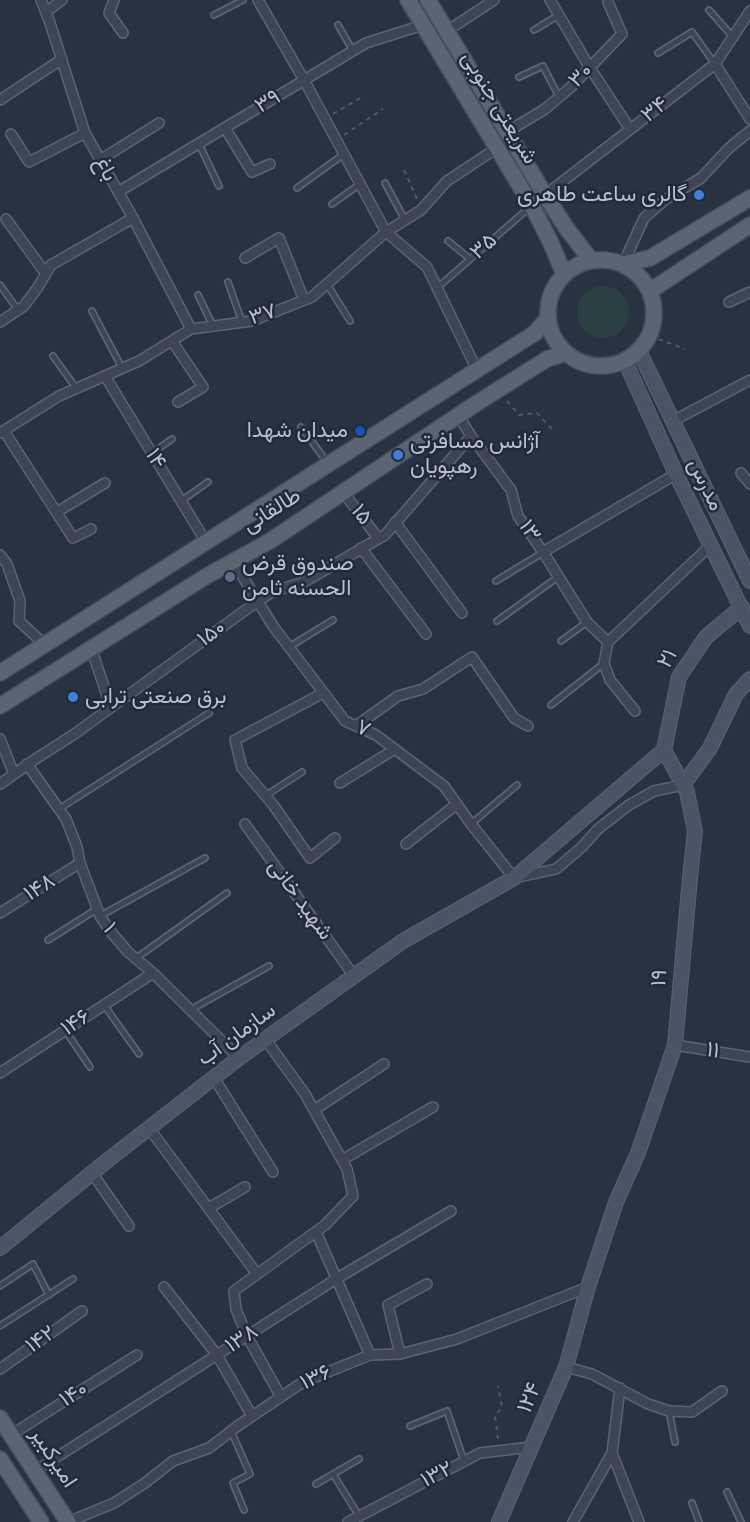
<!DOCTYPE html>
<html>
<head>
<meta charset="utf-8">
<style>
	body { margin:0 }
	canvas { display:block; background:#283341 }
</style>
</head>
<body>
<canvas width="750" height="1522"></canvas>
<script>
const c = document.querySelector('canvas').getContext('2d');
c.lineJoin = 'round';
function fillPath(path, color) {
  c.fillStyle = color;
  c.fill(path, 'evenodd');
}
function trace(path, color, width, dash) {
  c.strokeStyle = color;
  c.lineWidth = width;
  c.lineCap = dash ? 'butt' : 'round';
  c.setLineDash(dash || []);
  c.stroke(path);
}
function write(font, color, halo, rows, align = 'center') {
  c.font = font + ' Signika,Vazirmatn,sans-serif';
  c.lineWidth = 5;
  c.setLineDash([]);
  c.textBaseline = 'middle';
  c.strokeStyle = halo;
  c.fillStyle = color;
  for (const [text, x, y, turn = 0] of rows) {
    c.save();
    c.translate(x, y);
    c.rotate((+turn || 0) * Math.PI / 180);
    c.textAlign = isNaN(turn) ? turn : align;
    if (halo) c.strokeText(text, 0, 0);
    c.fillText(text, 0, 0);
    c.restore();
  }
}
fillPath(new Path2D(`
	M577 312a26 26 0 1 1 52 0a26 26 0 1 1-52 0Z`), '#2a4042');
const lane = new Path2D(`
	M709,10l24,27
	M214,15l29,-15
	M338,25l15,26
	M534,30l25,-15
	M658,53l34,-21 23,32
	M519,77l24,-11 16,31
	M199,144l20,42
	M385,183l20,37
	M297,188l47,-34
	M332,204l28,-20
	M448,241l22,18
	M228,282l14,40
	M327,284l23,37
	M0,285l18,25
	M437,288l93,-81
	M198,295l15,31
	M92,311l30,57
	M53,356l23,32
	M301,427l26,35
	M152,453l20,-14
	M181,501l27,-19
	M496,581l46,-28
	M497,621l61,-44
	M561,641l26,-19
	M289,647l44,-27
	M551,705l52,-41
	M265,796l37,-24
	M59,809l150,-96
	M471,824l46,-39
	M100,916l105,-58
	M48,940l49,-31
	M135,959l92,-66
	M104,1005l35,49
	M190,1010l79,-44
	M65,1030l25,37
	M0,1286l33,-22 16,31
	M0,1326l73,-47
	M669,1411l6,31
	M410,1426l37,-15 17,50
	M231,1431l19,43 -17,9 11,27
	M333,1474l26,42
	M316,1484l43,-25
	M727,1492l14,30
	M692,1503l7,19`);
const street = new Path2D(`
	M41,0l8,20 36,113 48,85 58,111
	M114,0l-5,13 14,20
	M258,0l46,80 82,152 41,35 50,103
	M550,0l40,68 40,61
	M46,12l16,-12
	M447,31l47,-31
	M715,64l35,55
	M0,100l62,-41
	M225,128l27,44 18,-8
	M507,132l38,-23 26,-22 51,-53 -14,-32
	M11,134l18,28 56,-29
	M100,160l59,-37
	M118,192l248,-149 57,-18
	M545,195l170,-131 35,-53
	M6,219l40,55
	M245,258l34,-20 25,62
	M623,264l21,-46 22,-19 35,-21 28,-30 21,-17
	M729,302l21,-10
	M0,322l24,-16 14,-19 13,-22 82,-47
	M172,341l31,46 -25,15
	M105,376l101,166
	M458,415l13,21 40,54 7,26 25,36 44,70 21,20
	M673,421l77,-41
	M4,431l69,107 18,-9
	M0,433l59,-37 80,-35 52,-32 61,-8 60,-24 74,-65 35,-22 26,-29 50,-33
	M741,473l9,11
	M343,492l35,46
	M57,512l48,-29
	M395,522l67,91
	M361,548l65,86
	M543,552l133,-78
	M0,555l7,9 13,37 -1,20 25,23
	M233,561l40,65 72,95 31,14 68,51 27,38 43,54 42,-9 26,-22 16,-18 31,-24 25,-14 29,-6
	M91,648l20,59
	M323,693l-88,47 7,28 32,38 36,52 25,-20
	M635,711l-25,-31 -6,-17 4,-21 103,-97
	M356,726l42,-30 25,-7 49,-32 42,61 14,8
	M0,739l14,35
	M27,764l39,55 11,28 3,16 20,53 11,16 17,20 25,21 86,85
	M340,783l55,-34
	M0,784l37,-26 36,-23 185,-134 14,-9 32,-10 81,-47 86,-99
	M245,824l109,152
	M406,844l51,-40
	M0,913l80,-50
	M266,1040l39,54 42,75 6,27 -28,29 -91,66 2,18 11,27 34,61
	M675,1045l75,12
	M0,1073l153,-100
	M214,1078l59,94
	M314,1110l70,-46
	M149,1128l108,146
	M342,1160l91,-53
	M92,1173l37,53
	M209,1208l36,-21
	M316,1232l54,123
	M164,1287l53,68 35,61
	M400,1354l-12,-49 39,-21
	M566,1367l26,7 56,30 21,7 23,1 30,-21
	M0,1369l82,-58
	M11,1435l126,-80
	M612,1453l27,69
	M35,1471l301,-192 115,-68
	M68,1522l46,-19 31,-20 28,-22 36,-13 30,-23 64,-43 67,-27 30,-1 57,-15 131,-52
	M348,1522l132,-69 52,-6
	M573,1522l39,-69 8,-65`);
const secondary = new Path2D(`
	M639,351l111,230
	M625,361l51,113 74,152
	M664,750l15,-73 27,-40 36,-30
	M683,785l27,-37 26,-54 14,-15
	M0,1248l108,-88 131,-102 164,-117 111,-63 150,-128
	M499,1522l67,-155 22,-80 28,-85 22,-49 37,-108 15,-167 5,-47 -8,-39 -23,-42`);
const primary = new Path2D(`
	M408,0l124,206 18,35 14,33
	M428,0l117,195 22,34 24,31
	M548 313a53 53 0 1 1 106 0a53 53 0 1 1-106 0Z
	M623,264l27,-6 100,-60
	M650,291l100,-66
	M0,673l535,-340 13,-15
	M0,706l205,-129 65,-36 207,-138 70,-44 19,-6
	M0,1418l68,104
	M0,1459l41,63`);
trace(lane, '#5b636f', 8);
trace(street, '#5b636f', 12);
trace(secondary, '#5b636f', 16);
trace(primary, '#464e5b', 18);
trace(new Path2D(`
	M333,114l29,-17
	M344,135l39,-26
	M404,170l13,29
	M650,336l35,13
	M507,401l12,14 18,-2 16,17
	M498,1439l-3,-23 7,-9 -4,-21`), '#495c5f', 2, [4.5, 4.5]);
trace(lane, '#3c4551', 4.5);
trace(street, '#3c4551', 9);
trace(secondary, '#4b5464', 14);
trace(primary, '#5b6471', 15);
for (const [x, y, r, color] of [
	[699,195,6,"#3f7fe0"],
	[360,431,6,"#1a4fb4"],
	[398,455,6,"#3f7fe0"],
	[230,577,6,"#5c6f8a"],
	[73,697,6,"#3f7fe0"]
]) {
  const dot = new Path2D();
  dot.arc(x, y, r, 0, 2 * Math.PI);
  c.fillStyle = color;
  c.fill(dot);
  trace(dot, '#212a37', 2);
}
write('22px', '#bac0cb', '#212a37', [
	["۳۰",581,76,-45],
	["۳۹",268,102,-31],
	["شریعتی جنوبی",499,108,59],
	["۳۴",655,110,-38],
	["باغ",105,169,61],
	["۳۵",484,247,-41],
	["۳۷",263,315,-18],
	["۱۴",155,459,59],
	["مدرس",705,485,64],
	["طالقانی",272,511,-32],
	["۱۵",361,515,53],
	["۱۳",529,531,57],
	["۱۵۰",212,634,-36],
	["۲۱",668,659,-61],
	["۷",363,729,25],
	["۱۴۸",40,888,-32],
	["شهید خانی",300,900,54],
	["۱",109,928,53],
	["۱۹",660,978,-85],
	["۱۴۶",76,1023,-33],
	["سازمان آب",237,1035,-36],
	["۱۱",713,1051,9],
	["۱۳۸",242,1339,-33],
	["۱۴۲",41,1340,-35],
	["۱۳۶",316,1378,-25],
	["۱۴۰",74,1395,-32],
	["۱۲۴",530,1398,-67],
	["امیرکبیر",53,1458,57],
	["۱۳۲",437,1475,-27]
]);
write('22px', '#bac0cb', '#212a37', [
	["گالری ساعت طاهری",687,195,"right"],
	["میدان شهدا",348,431,"right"],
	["آژانس مسافرتی",410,442],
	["رهپویان",410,467],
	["صندوق قرض",242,564],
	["الحسنه ثامن",242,589],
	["برق صنعتی ترابی",85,697]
], 'left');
</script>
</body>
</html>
